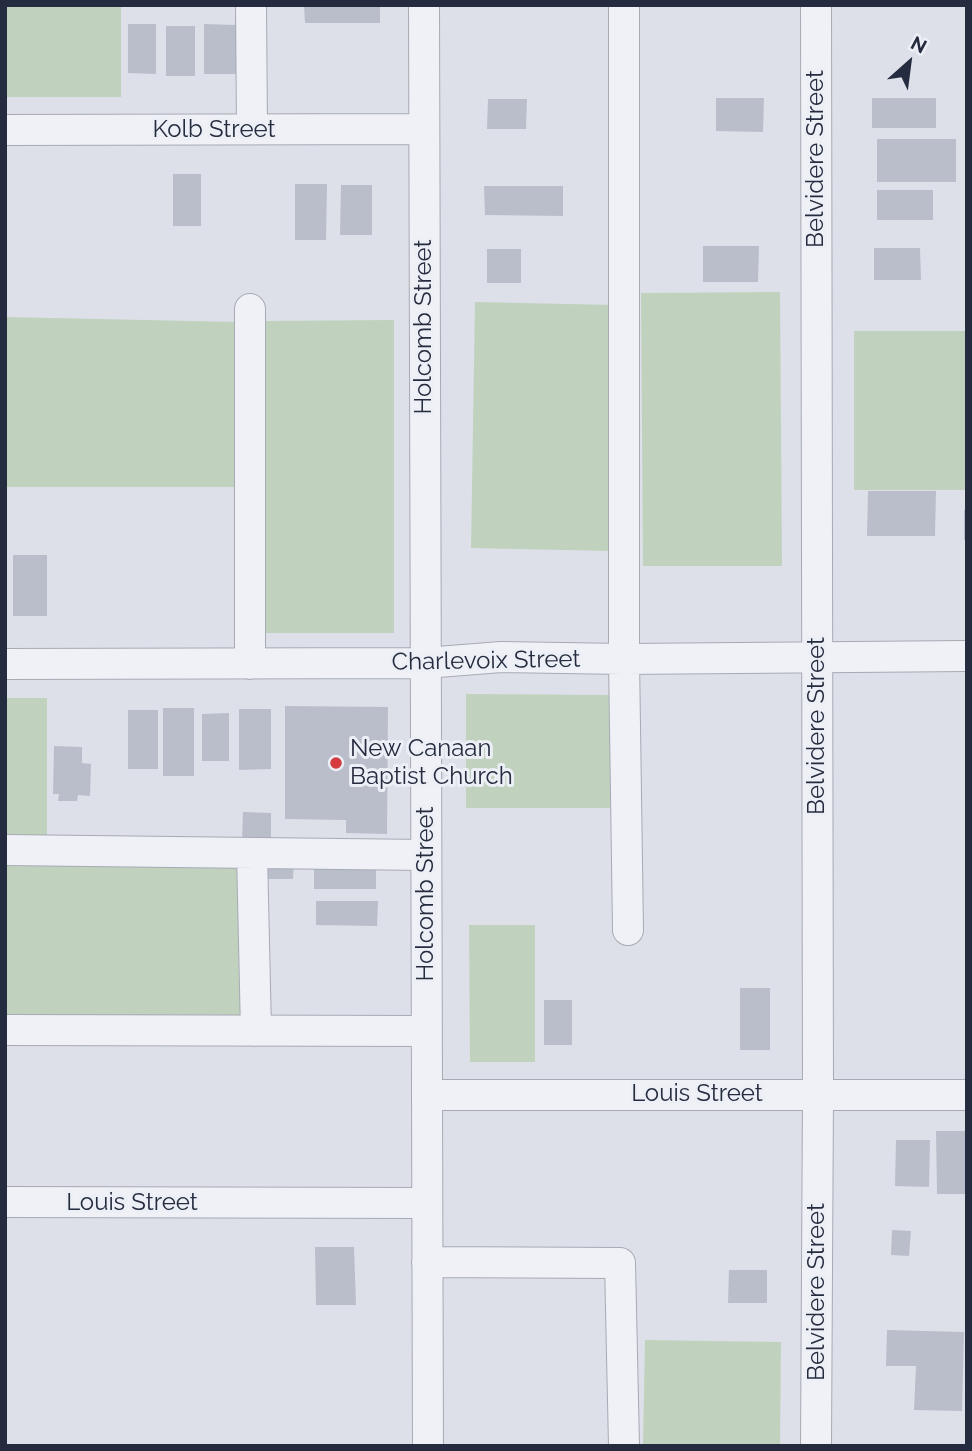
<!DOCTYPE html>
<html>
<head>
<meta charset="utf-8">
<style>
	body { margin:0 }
	#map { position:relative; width:972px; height:1451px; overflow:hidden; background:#dde0e8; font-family:Raleway,sans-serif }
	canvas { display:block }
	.frame { position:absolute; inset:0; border:7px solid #262c3f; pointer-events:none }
	.north { position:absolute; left:874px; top:28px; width:70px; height:70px; -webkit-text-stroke:5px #eceff5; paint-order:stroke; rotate:28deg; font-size:19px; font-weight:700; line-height:28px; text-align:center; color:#262c3f }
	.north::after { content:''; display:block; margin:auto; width:24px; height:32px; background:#262c3f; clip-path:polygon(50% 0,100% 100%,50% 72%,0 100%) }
</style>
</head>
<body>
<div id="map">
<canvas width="972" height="1451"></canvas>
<div class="frame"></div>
<div class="north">N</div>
</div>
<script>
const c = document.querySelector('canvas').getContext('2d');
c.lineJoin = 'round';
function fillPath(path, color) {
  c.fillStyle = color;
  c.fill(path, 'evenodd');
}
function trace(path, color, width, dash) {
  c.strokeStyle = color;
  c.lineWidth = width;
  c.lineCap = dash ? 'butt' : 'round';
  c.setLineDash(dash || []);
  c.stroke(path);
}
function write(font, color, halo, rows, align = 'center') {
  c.font = font + ' Raleway,sans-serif';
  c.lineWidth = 6;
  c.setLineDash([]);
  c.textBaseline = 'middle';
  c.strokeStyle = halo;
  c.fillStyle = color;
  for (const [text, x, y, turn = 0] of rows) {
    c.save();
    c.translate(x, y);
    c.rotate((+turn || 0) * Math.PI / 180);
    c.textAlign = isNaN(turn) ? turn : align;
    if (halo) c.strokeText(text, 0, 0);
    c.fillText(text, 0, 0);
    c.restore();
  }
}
fillPath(new Path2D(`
	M5,5h116v92h-116z
	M780,292l2,274h-139l-2,-273z
	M475,302l139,3 -4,246 -139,-3z
	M5,317l234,5 1,165h-235z
	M394,320v313h-131l1,-312z
	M854,331h113v159h-113z
	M466,694l144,1v113h-144z
	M5,698h42v142h-42z
	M5,859l243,1v163l-243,-1z
	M469,925h66v137h-65z
	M645,1340l136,2 -1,104h-137z`), '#c0d2be');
fillPath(new Path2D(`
	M304,5h76v18h-75z
	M128,24h28v50l-28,-1z
	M204,24l32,1v49h-32z
	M166,26h29v50h-29z
	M716,98h48l-1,34 -47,-1z
	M872,98h64v30h-64z
	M488,99h39l-1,30h-39z
	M877,139h79v43h-79z
	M173,174h28v52h-28z
	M295,184h32l-1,56h-31z
	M341,185h31v50h-32z
	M484,186h79v30l-78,-1z
	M877,190h56v30h-56z
	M703,246h56l-1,36h-55z
	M874,248h46l1,32h-47z
	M487,249h34v34h-34z
	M868,491h68l-1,45h-68z
	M964,510h3v30h-3z
	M13,555h34v61h-34z
	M285,706l103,1 -1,127 -41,-1v-13l-61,-1z
	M163,708h31v68h-31z
	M239,709h32v60l-32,1z
	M128,710h30v59h-30z
	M229,713v48h-27v-47z
	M54,746l28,1v16l9,1 -1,32 -12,-1 -1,6h-19l1,-7h-6z
	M243,812l28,1v29h-29z
	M314,858l62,1v30h-62z
	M268,861l26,1 -1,17h-25z
	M316,901h62l-1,25 -61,-1z
	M740,988h30v62h-30z
	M544,1000h28v45h-28z
	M936,1131h31v63h-30z
	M896,1140h34l-1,47 -34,-1z
	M892,1230l19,1 -2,25 -18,-1z
	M315,1247h39l2,58h-40z
	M729,1270h38v33h-39z
	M887,1330l77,2 -2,79 -48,-1 2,-44h-30z`), '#babecb');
const minor = new Path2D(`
	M251,5l1,124
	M424,5l4,1441
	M624,5v654l4,271
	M816,5l2,1089 -2,352
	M5,130l419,-1
	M250,309v355
	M5,664l420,-1 76,-6 123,2 343,-3
	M5,850l421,5
	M252,853l4,178
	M5,1030l422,1
	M427,1095h540
	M5,1202l422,1
	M427,1262l193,1 4,183`);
trace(minor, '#a6aab5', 32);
trace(minor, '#f0f1f6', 30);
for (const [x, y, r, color] of [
	[336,763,7,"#d43a3e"]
]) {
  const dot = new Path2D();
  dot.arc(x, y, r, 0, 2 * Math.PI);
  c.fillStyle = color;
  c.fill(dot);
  trace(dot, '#eceff5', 2.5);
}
write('24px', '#262c3f', '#eceff5', [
	["Kolb Street",214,130],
	["Belvidere Street",816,159,-90],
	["Holcomb Street",424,327,-90],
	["Charlevoix Street",486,661,-1],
	["Belvidere Street",817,726,-90],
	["Holcomb Street",426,894,-90],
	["Louis Street",697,1094],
	["Louis Street",132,1203],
	["Belvidere Street",817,1292,-90]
]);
write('24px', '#262c3f', '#eceff5', [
	["New Canaan",350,749],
	["Baptist Church",350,777]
], 'left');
</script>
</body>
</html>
